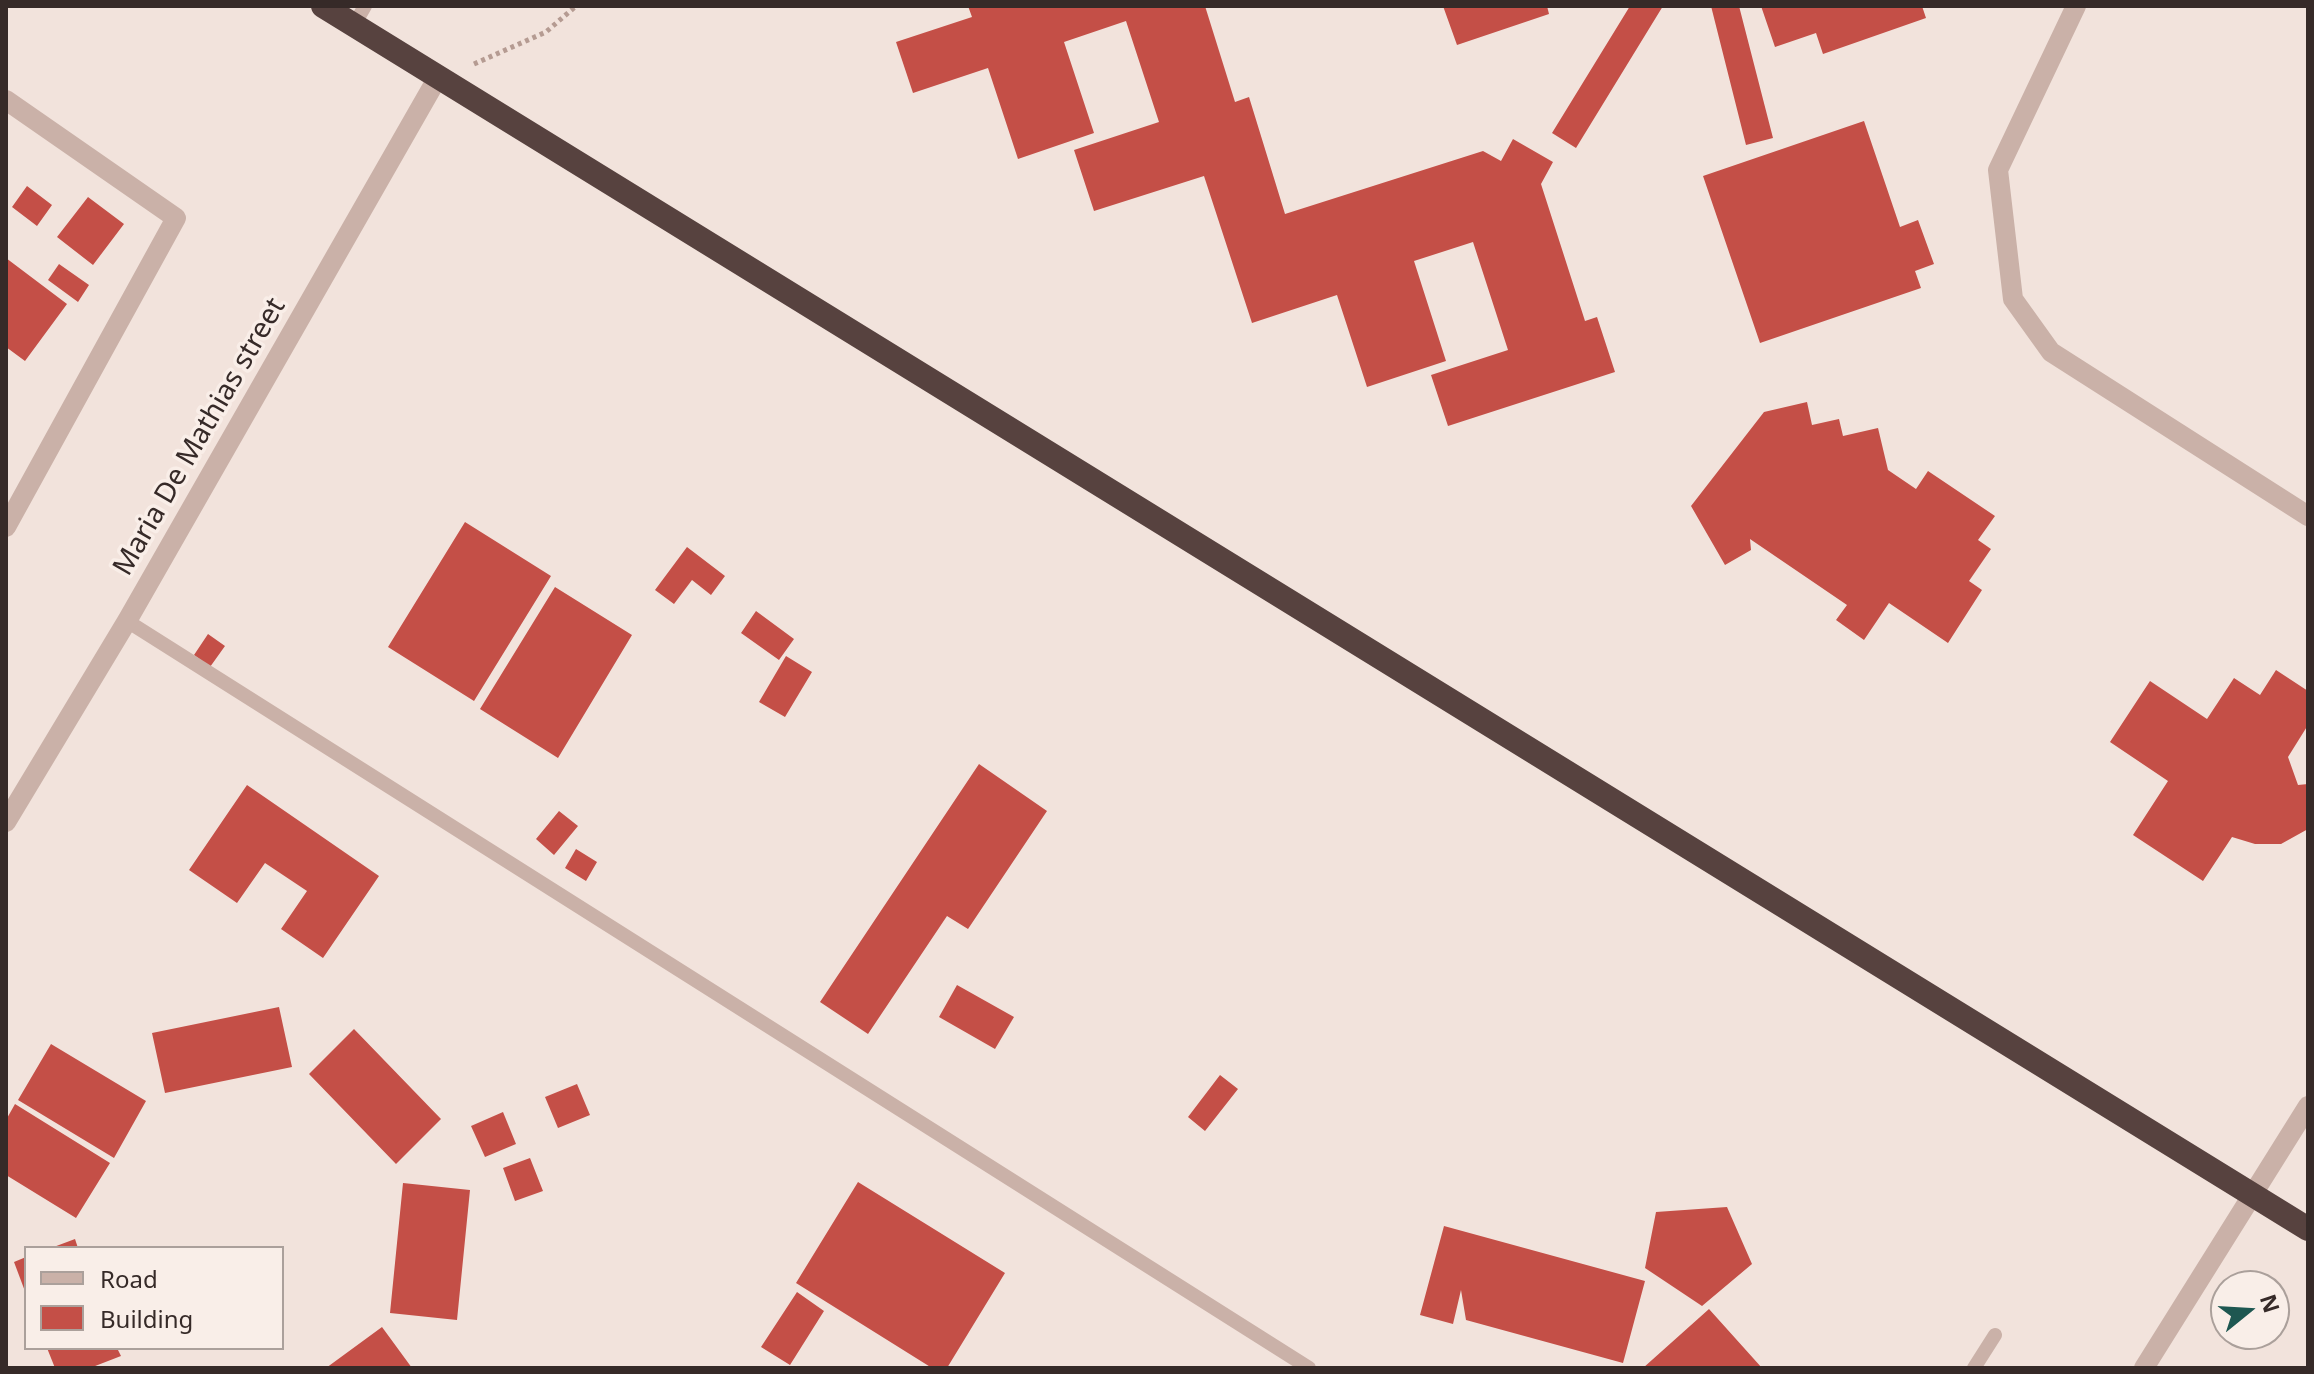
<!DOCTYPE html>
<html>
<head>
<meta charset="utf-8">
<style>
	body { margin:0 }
	#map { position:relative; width:2314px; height:1374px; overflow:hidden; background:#f2e3dc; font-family:"Noto Sans",sans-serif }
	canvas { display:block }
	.frame { position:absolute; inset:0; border:8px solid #362a28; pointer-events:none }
	.legend { position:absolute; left:24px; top:1246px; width:260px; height:104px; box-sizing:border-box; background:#f9eee8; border:2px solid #aba09b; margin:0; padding:10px 14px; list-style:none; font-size:24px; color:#362a28 }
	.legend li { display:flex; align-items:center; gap:16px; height:40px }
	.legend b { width:40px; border:2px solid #aba09b }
	.north { position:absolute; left:2210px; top:1270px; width:80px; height:80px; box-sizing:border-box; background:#f9eee8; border:2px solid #aba09b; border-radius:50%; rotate:72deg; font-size:22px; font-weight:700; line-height:32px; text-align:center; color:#362a28 }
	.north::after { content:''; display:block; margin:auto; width:28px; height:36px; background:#1e5751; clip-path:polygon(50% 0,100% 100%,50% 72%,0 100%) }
</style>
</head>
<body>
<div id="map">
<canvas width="2314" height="1374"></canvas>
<div class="frame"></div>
<ul class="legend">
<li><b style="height:10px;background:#cab1a8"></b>Road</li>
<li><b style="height:22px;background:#c44f47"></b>Building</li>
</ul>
<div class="north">N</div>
</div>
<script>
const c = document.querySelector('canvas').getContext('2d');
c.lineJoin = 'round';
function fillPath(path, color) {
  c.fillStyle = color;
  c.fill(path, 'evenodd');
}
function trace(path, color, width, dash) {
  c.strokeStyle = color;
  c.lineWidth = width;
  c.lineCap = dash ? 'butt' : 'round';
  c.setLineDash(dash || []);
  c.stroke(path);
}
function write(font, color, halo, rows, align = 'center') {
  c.font = font + ' "Noto Sans",sans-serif';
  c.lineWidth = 7;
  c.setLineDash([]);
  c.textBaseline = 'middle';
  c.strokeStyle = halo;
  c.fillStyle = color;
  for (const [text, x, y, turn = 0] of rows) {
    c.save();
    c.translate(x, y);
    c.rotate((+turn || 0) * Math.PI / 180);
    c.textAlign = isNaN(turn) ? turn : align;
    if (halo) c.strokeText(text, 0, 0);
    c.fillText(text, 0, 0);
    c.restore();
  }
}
fillPath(new Path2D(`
	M968,6h237l30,96 14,-5 36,117 198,-63 18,10 12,-22 40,23 -12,22 44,137 12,-4 18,55 -167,54 -17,-51 77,-25 -35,-108 -59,19 32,100 -79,26 -30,-92 -85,28 -48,-147 -110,35 -20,-61 85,-28 -33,-101 -62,21 30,91 -76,26 -30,-91 -75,25 -17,-51 76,-25z
	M1443,6h104l2,8 -92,31z
	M1630,6h33l-87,142 -24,-15z
	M1711,6h28l34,132 -27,7z
	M1761,6h161l4,12 -103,36 -7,-21 -41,14z
	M1864,121l36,106 18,-7 16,44 -19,7 6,17 -161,55 -57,-167z
	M27,186l25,19 -15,21 -25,-19z
	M88,197l36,27 -31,41 -36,-28z
	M6,258l61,46 -42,57 -19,-14z
	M59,264l30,21 -11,17 -30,-22z
	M1807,402l5,23 27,-6 4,17 35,-8 10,42 28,19 12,-18 67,45 -17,24 13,9 -22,32 13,9 -34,53 -59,-40 -25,37 -28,-20 11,-15 -97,-66 1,11 -26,15 -34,-59 73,-94z
	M465,522l86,54 -77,125 -86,-54z
	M687,547l38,29 -14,19 -19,-15 -18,24 -19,-14z
	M555,587l77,48 -74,123 -78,-49z
	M756,611l38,28 -15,21 -38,-27z
	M208,634l17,12 -15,21 -16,-12z
	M786,656l26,16 -27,45 -26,-15z
	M2276,670l32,21v34l-20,32 10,28 10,-1v45l-27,15h-26l-23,-7 -29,44 -70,-46 35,-54 -58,-39 40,-61 57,38 27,-41 26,17z
	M979,764l68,47 -79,118 -21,-13 -79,118 -48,-32z
	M247,785l132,91 -56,82 -42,-29 26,-38 -42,-28 -28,40 -48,-33z
	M559,811l19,15 -24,29 -18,-16z
	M576,849l21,13 -11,19 -21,-13z
	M957,985l57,32 -19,32 -56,-32z
	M279,1007l13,60 -127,26 -13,-60z
	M354,1029l87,90 -45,45 -87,-90z
	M51,1044l95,57 -32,57 -96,-58z
	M1220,1075l18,14 -33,42 -17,-14z
	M577,1084l13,31 -32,13 -13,-31z
	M15,1104l95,59 -34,55 -70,-43v-55z
	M503,1112l13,32 -31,13 -14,-31z
	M530,1158l13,33 -28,10 -12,-33z
	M858,1182l147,91 -58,95h-15l-136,-85z
	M403,1183l67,7 -13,130 -67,-7z
	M1727,1207l25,57 -50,42 -57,-38 11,-56z
	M1444,1226l201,55 -22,82 -157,-43 -5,-30 -8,34 -33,-9z
	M75,1239l3,9h-27z
	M26,1257v37l-12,-32z
	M797,1292l27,19 -34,54 -29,-18z
	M1709,1309l53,59h-119z
	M382,1327l30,41h-86z
	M47,1348h70l4,8 -31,12h-35z`), '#c44f47');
trace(new Path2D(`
	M474,64l72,-32 30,-26`), '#b59b92', 5, [4, 4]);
trace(new Path2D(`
	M354,25l11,-19
	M127,621l1182,747
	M1974,1368l21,-33`), '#cab1a8', 14);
trace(new Path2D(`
	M2076,6l-78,164 15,129 38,53 257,164
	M6,100l170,118 -170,309
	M6,822l121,-201 311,-544
	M2144,1368l164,-262`), '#cab1a8', 20);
trace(new Path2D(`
	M323,6l1985,1223`), '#57423f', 24);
write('28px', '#362a28', '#f9eee8', [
	["Maria De Mathias street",200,437,-60]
]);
</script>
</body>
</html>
